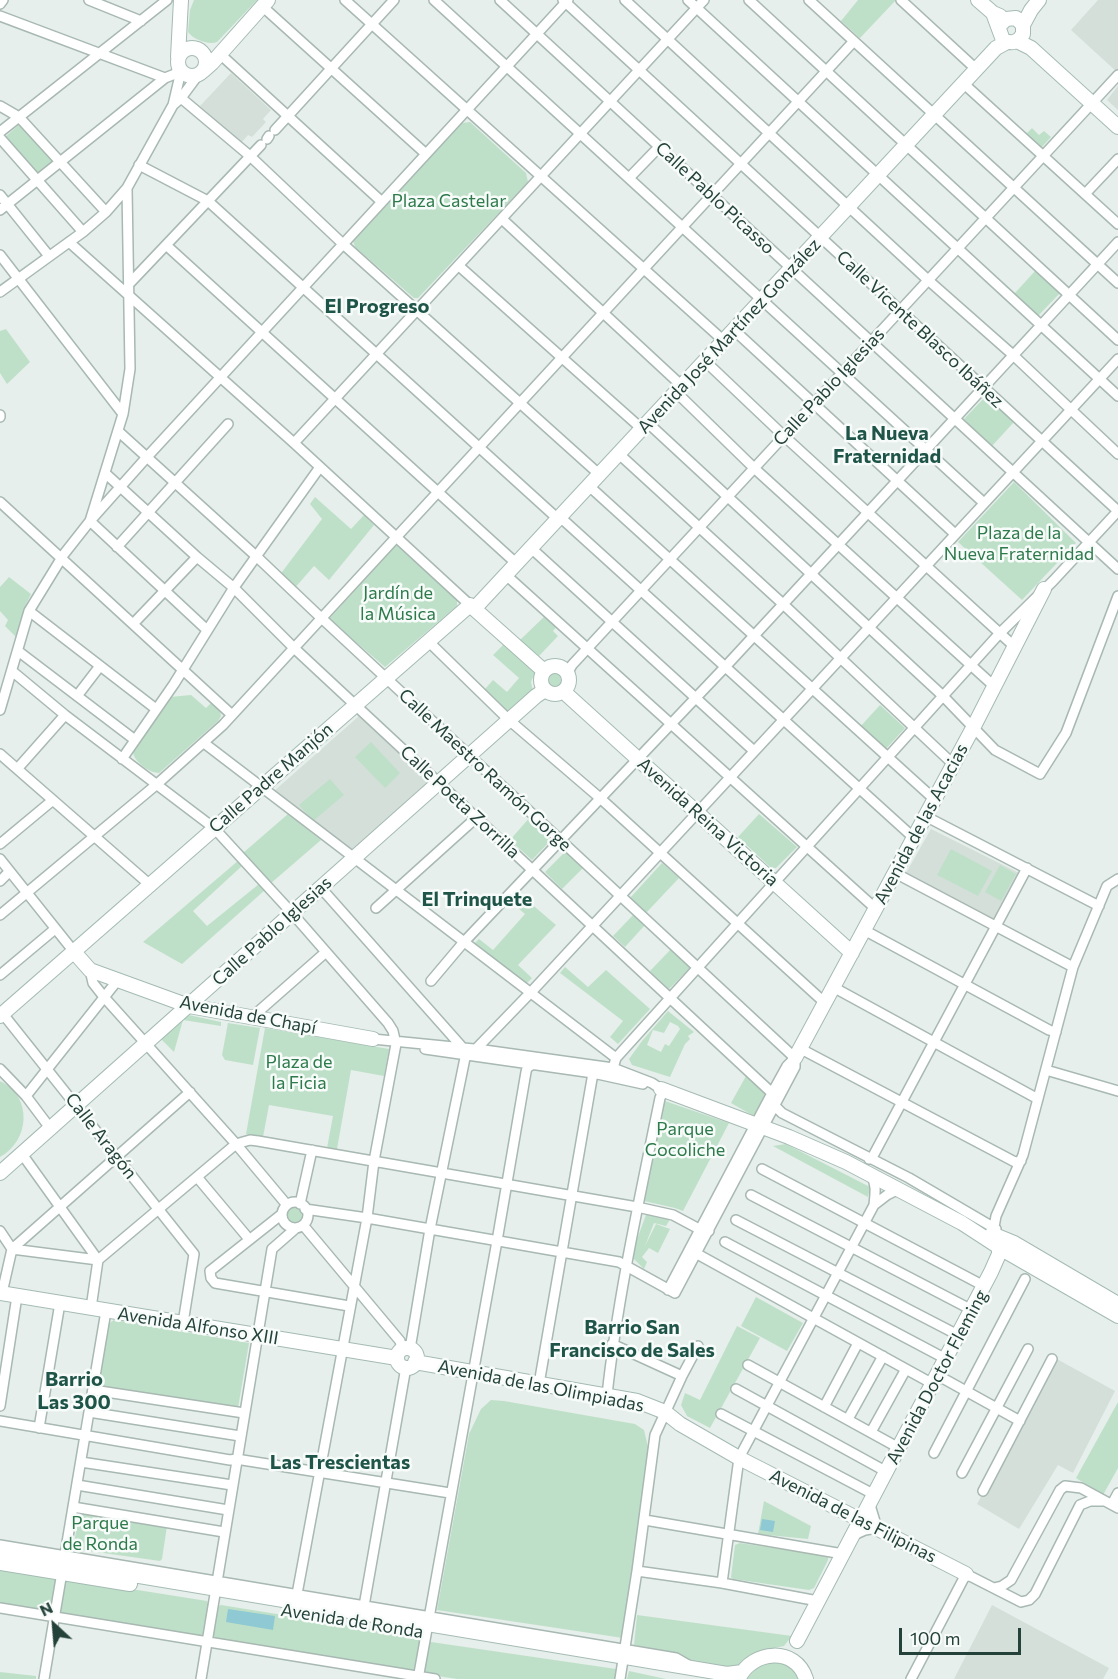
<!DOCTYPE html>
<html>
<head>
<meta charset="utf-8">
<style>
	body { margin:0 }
	#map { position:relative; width:1118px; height:1679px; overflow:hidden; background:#e6efeb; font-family:Commissioner,sans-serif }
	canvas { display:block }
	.north { position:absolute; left:24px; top:1595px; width:60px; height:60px; -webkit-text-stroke:4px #f7fbf9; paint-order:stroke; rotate:334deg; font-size:16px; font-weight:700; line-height:24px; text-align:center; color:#24423a }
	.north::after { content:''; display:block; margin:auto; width:21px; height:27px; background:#24423a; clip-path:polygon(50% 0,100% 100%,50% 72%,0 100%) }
	.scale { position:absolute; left:899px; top:1628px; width:122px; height:27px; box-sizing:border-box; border:3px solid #24423a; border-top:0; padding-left:8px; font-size:18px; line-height:21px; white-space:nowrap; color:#24423a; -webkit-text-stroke:4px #f7fbf9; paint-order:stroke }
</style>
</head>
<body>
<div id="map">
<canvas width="1118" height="1679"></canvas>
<div class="north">N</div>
<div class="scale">100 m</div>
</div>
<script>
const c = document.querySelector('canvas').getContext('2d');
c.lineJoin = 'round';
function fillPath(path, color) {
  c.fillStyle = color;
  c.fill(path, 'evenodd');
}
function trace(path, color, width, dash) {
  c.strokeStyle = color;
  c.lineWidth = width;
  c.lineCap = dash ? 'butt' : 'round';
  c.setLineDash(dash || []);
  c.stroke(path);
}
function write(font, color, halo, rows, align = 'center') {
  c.font = font + ' Commissioner,sans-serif';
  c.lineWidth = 5;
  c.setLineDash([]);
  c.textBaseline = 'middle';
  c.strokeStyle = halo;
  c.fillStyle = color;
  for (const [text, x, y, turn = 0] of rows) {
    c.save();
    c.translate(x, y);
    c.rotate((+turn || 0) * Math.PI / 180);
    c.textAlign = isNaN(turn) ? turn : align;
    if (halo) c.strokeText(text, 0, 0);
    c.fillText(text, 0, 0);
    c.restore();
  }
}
fillPath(new Path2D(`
	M1098,0h20v73l-47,-43z
	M231,73l40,37 -8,9 3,3 -14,15 -4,-2 -7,8 -41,-37z
	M1118,86v24l-11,-10z
	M359,716l71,67 -79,69 -78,-60z
	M931,829l88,44 -25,47 -88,-47z
	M1055,1358l60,33 -42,82 -15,-8 -39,64 -42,-25z
	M992,1605l117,63 -6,11h-149z`), '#d4dfda');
fillPath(new Path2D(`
	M194,0h63l-40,42c-9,3 -23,-2 -29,-10l2,-22z
	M858,0h38l-36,38 -19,-17z
	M470,122l56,51 2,9 -110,116h-4l-59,-51 -2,-6 109,-118z
	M21,123l32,38 -16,14 -32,-38z
	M1032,128l7,7 5,-4 7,6 -10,11 -15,-14z
	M1036,270l24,23 -22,23 -24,-22z
	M6,329l24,33 -23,22 -7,-11v-42z
	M986,396l28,26 -22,24 -28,-27z
	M1014,482l62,61 -54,57 -64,-58z
	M315,497l36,32 13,-14 10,10 -45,55 -15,-14 -21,24 -14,-14 43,-57 -12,-15z
	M396,545l61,55v6l-72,61 -56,-48z
	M9,577l22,17 -5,10 -10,33 -11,-11 3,-6 -8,-9v-24z
	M546,615l11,11 -4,5 5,5 -19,20 -19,-16z
	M505,643l30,29 -4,10 2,9 -24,21 -24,-23 8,-9 14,12 12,-14 -26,-23z
	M547 681a8 8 0 1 1 16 0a8 8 0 1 1-16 0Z
	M191,695l15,13 5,-5 9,8 1,5 -3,5 -59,52c-9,0 -25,-11 -26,-21l37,-55z
	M880,705l25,23 -21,23 -25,-23z
	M371,742l29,31 -15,15 -30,-31z
	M330,779l14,16 -31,26 -14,-16z
	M288,814l33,26 -51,44 -27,-31z
	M759,814l38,33 -21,21h-5l-33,-31z
	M531,816l23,21 -22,23 -22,-20z
	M951,849l41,22 -14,25 -41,-21z
	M566,851l17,17 -21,21 -17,-17z
	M239,860l4,5 -50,46 14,15 52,-42 6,6 -83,74 -39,-22z
	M662,863l17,15 -33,35 -16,-15z
	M1000,865l16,9 -15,27 -16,-9z
	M521,895l35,30 -38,40 14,13 -6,6 -51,-41 4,-4 14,11 32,-36 -12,-10z
	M634,914l11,11 -20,22 -12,-11z
	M672,948l19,19 -22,22 -19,-18z
	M565,967l23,20 18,-17 44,39 -32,35 -8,-7 13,-16 -63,-48z
	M668,1011l26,21 -6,4 2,3 -5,5 -15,33 -38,-12 -3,-6 13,-18zM670,1022l8,4 2,3 -11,17 -4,-2 -4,8 -14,-7 6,-15 11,3z
	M184,1014l37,8v4l-38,-6 -9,32 -15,-15z
	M228,1023l32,5 -7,37 -28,-5 -3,-5z
	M265,1028l124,21 -5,27 -33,-6 -14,79 -10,-1 6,-32 -64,-11 -6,32 -17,-3z
	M746,1076l23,18 -13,21h-4l-21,-12z
	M0,1081c33,15 30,60 0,76z
	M662,1100l67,23 -46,88 -8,-3 -31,-7z
	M786,1144l84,43 -2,10 -95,-51z
	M285 1215a9 9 0 1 1 18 0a9 9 0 1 1-18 0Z
	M647,1212l25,4 -6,10 -12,-3 -9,23 11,-22 14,5 -12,24 -9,-5 -7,9 5,5 -3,7 -13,-13z
	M756,1297l47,26 -16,28 -46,-25z
	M114,1320l135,23 -11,65 -136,-21 -4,-4 10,-59z
	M737,1326l23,12 -50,90 -23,-12 -6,-11 4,-12 15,7z
	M491,1400l13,1 131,23 9,6 4,17 -1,31 -24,160 -186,-28 32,-176 12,-25z
	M1118,1402v66l-15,27 -27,-17z
	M764,1501l47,25 -3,13 -50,-5z
	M80,1511l87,15 -5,33 -2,2 -85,-12 -2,-1z
	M740,1543l88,13v4l-14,28 -5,2 -76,-11 -2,-2 4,-32z
	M0,1567l57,11 -5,32 -2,2 -50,-8z
	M68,1579l139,22 1,3 -5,30 -3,2 -137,-22 -2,-3 5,-31z
	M221,1605l198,32 2,3 -7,31 -1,1 -200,-33 -2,-1 7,-32z
	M637,1615l155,21 -8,10 -24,5 -21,16 -15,2 -28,-4 -15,-11 -47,-9z
	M431,1642l185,27v10h-159l-32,-5 -1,-3 5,-27z
	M780,1661l14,8 8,10h-55l15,-17z
	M629,1671l37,8h-39z
	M0,1672l36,4v3h-36z`), '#bfe0c8');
fillPath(new Path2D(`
	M762,1519l13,2 -2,11 -13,-2z
	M228,1609l47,7 -2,14 -47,-8z`), '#8ec9d4');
const street = new Path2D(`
	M89,0l52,21
	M345,0l379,341
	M434,0l550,503
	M500,0l618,569
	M563,0l555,511 -65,70 -54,53 -383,424 -3,10
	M625,0l303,280 85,75 105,99
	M688,0l430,396
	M749,0l369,340
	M809,0l309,283
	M901,0l75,69
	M0,4l3,-4
	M262,6l164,148
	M0,16l165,62 10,-4 4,-6
	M220,54l162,148
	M963,83l155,141
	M181,98l69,58 93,88 257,231
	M173,105l8,-34
	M0,106l19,11 87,95
	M275,130l119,-130
	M0,132l167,-132
	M0,138l83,94
	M267,139l2,-3
	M139,165l69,36 350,318
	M629,178l30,-31
	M1085,194l33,-35
	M0,195l49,61
	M0,210l165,-132
	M502,219l180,167
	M69,242l225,201 176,162
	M166,245l351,319
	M0,255l123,159
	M459,266l183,163
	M129,284l132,-139
	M0,292l83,-60 23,-20 21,-24 46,-83 8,-7 17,-23
	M734,330l221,204
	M705,361l79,75 231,211
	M676,392l78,76 241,219
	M0,415v2
	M648,423l295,273 52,54 45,24 26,-41 52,-137
	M118,431l138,125 60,57 479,445
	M294,443l410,-443
	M619,454l164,150 170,160
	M105,473l92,84 37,31 60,60 478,445
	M589,486l345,313
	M0,502l232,213
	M560,517l354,321
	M117,547l111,-123
	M531,548l223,203
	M506,575l370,334
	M29,611l127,98
	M133,624l64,-67
	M207,630l-117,-109 57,-64 421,-457
	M428,641l81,79 91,78 225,205
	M18,651l117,89
	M12,671l53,44 149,113 78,85 96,110 5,8 3,13 -22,117 -7,57 -70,376
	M568,672l4,-7 546,-590
	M77,696l23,-30
	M0,710l29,-99 35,-57 26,-33 33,-107 7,-45 -3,-181
	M204,743l412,315
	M0,754l149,130
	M122,759l52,-75 61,-98 85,-119
	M18,768l47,-53
	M925,816l174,90
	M0,844l53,-44
	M0,859l75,94
	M895,873l178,94
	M0,881l9,-9
	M321,888l141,159
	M376,908l101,-91
	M0,915l156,-130 67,-60 631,-684
	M864,930l185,100 7,2
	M90,970l3,13 11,14 132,147 51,61
	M0,975l55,-46
	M431,981l32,-38 263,-277 392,-424
	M833,987l205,112
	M3,1014l191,240 -11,69
	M256,1019l3,-8 67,-59
	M373,1039l111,11 129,18 39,15 9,6
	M425,1049l168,24 50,11
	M801,1049l214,113 6,-1
	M0,1069l26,27 24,32
	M1046,1070l72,21
	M26,1096l91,-115
	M775,1106l7,7 127,65 87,51
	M22,1154l76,106
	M869,1159l4,-3 154,-288
	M762,1169l222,117
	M197,1177l52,62
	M751,1195l221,115
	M282 1215a13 13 0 1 1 26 0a13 13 0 1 1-26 0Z
	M300,1204l12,-54
	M874,1205l13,-10 12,-6
	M305,1209l62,9 252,44 56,31 120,-226v-9
	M736,1220l222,115
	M303,1225l97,116 2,8
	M0,1231l12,18 86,11
	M997,1236l-3,-9 2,-11 27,-61 50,-188 34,-81 11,-7
	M725,1242l221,117
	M690,1250l243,134
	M210,1271l1,7 4,5 134,23
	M210,1271l72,-57
	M668,1290l104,-197 15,-27 8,-8
	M2,1293l10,-44 178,-157
	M91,1308l7,-48 138,-116 14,-4 8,1 379,66 36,8 28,15 8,1
	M612,1344l70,32
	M410,1349l20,-120 35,-171 11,-9 58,-60 584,-630
	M748,1365l151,83
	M937,1375l83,46
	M539,1384l54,-311
	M736,1389l151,83
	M93,1390l151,23
	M607,1395c11,-100 33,-199 53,-297l4,-8
	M0,1406l17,-110
	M824,1407l34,-64
	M89,1412l151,24
	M721,1414l154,81
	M848,1419l35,-63
	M0,1421l230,39 6,-1 214,34
	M39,1428l21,-125
	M871,1432l35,-63
	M934,1453l91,-174
	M81,1462l151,23
	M962,1473l66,-124
	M77,1485l151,25
	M983,1491l69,-132
	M1112,1504l6,-11
	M73,1507l151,25
	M645,1520l198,34
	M854,1535l11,-5 12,-2 -7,-23
	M0,1545l676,113 12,7
	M637,1571l85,12 96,18
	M722,1583l17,-125 135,-253c1,-11 3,-20 -3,-30
	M994,1588l8,-2 9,-6 49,-90 5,-4 16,2 37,20
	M364,1606l42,-239
	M0,1608l435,71
	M44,1679l62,-368
	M201,1679l71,-430 24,-21
	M418,1679l79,-438 29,-169 1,-4 6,-4
	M620,1679l17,-108 18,-136 27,-59 16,-30
	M911,1679l55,-105 55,28 8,-2 6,-6 45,-89 10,-4h14`);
const secondary = new Path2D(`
	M978,0l15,13 7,3
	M993,13l10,27c8,4 15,3 20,-6v-9l-7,-7 -10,1 -7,7
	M1023,25l8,-15 8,-10
	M1017,41l14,7 87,79
	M178 62a14 14 0 1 1 28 0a14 14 0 1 1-28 0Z
	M178,57l3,-57
	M203,71l9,-8 56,-63
	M474,609l522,-561 11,-6
	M541 680a14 14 0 1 1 28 0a14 14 0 1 1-28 0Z
	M564,692l288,261
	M75,953l15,17 99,36 184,33
	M0,1016l470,-411 74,66
	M795,1058l179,-332 70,-137
	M661,1089l128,48 57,25 116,61 43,28 113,65
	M0,1173l536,-477 9,-6
	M992,1234l22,9 104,61
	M0,1293l397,65
	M397 1358a10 10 0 1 1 20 0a10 10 0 1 1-20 0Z
	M415,1362l222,39 28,11 15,12 59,34 227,116
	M0,1553l727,121 15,-2
	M0,1563l130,21
	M797,1641l194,-369 8,-18v-13
	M739,1678c13,-28 57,-32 67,1`);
trace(street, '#a8b8b2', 12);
trace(secondary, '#a4bbb3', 16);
trace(street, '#fff', 9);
trace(secondary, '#fff', 14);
write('18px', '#24423a', '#f7fbf9', [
	["Calle Pablo Picasso",715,198,43],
	["Calle Vicente Blasco Ibáñez",920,329,43],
	["Avenida José Martínez González",729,336,-47],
	["Calle Pablo Iglesias",829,387,-47],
	["Calle Maestro Ramón Gorge",485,770,43],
	["Calle Padre Manjón",271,778,-41],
	["Calle Poeta Zorrilla",460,802,43],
	["Avenida Reina Victoria",708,822,42],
	["Avenida de las Acacias",921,824,-62],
	["Calle Pablo Iglesias",272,931,-42],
	["Avenida de Chapí",248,1015,11],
	["Calle Aragón",101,1136,52],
	["Avenida Alfonso XIII",198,1326,9],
	["Avenida Doctor Fleming",937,1377,-62],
	["Avenida de las Olimpiadas",541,1386,11],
	["Avenida de las Filipinas",853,1516,27],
	["Avenida de Ronda",352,1621,9]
]);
write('18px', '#2d7a4b', '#f7fbf9', [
	["Plaza Castelar",449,201],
	["Plaza de la",1019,533],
	["Nueva Fraternidad",1019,554],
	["Jardín de",398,593],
	["la Música",398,614],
	["Plaza de",299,1062],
	["la Ficia",299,1083],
	["Parque",685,1129],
	["Cocoliche",685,1150],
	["Parque",100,1523],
	["de Ronda",100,1544]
]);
write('bold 20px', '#1f5548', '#f7fbf9', [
	["El Progreso",377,306],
	["La Nueva",887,433],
	["Fraternidad",887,456],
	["El Trinquete",477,899],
	["Barrio San",632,1327],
	["Francisco de Sales",632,1350],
	["Barrio",74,1379],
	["Las 300",74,1402],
	["Las Trescientas",340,1462]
]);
</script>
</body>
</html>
